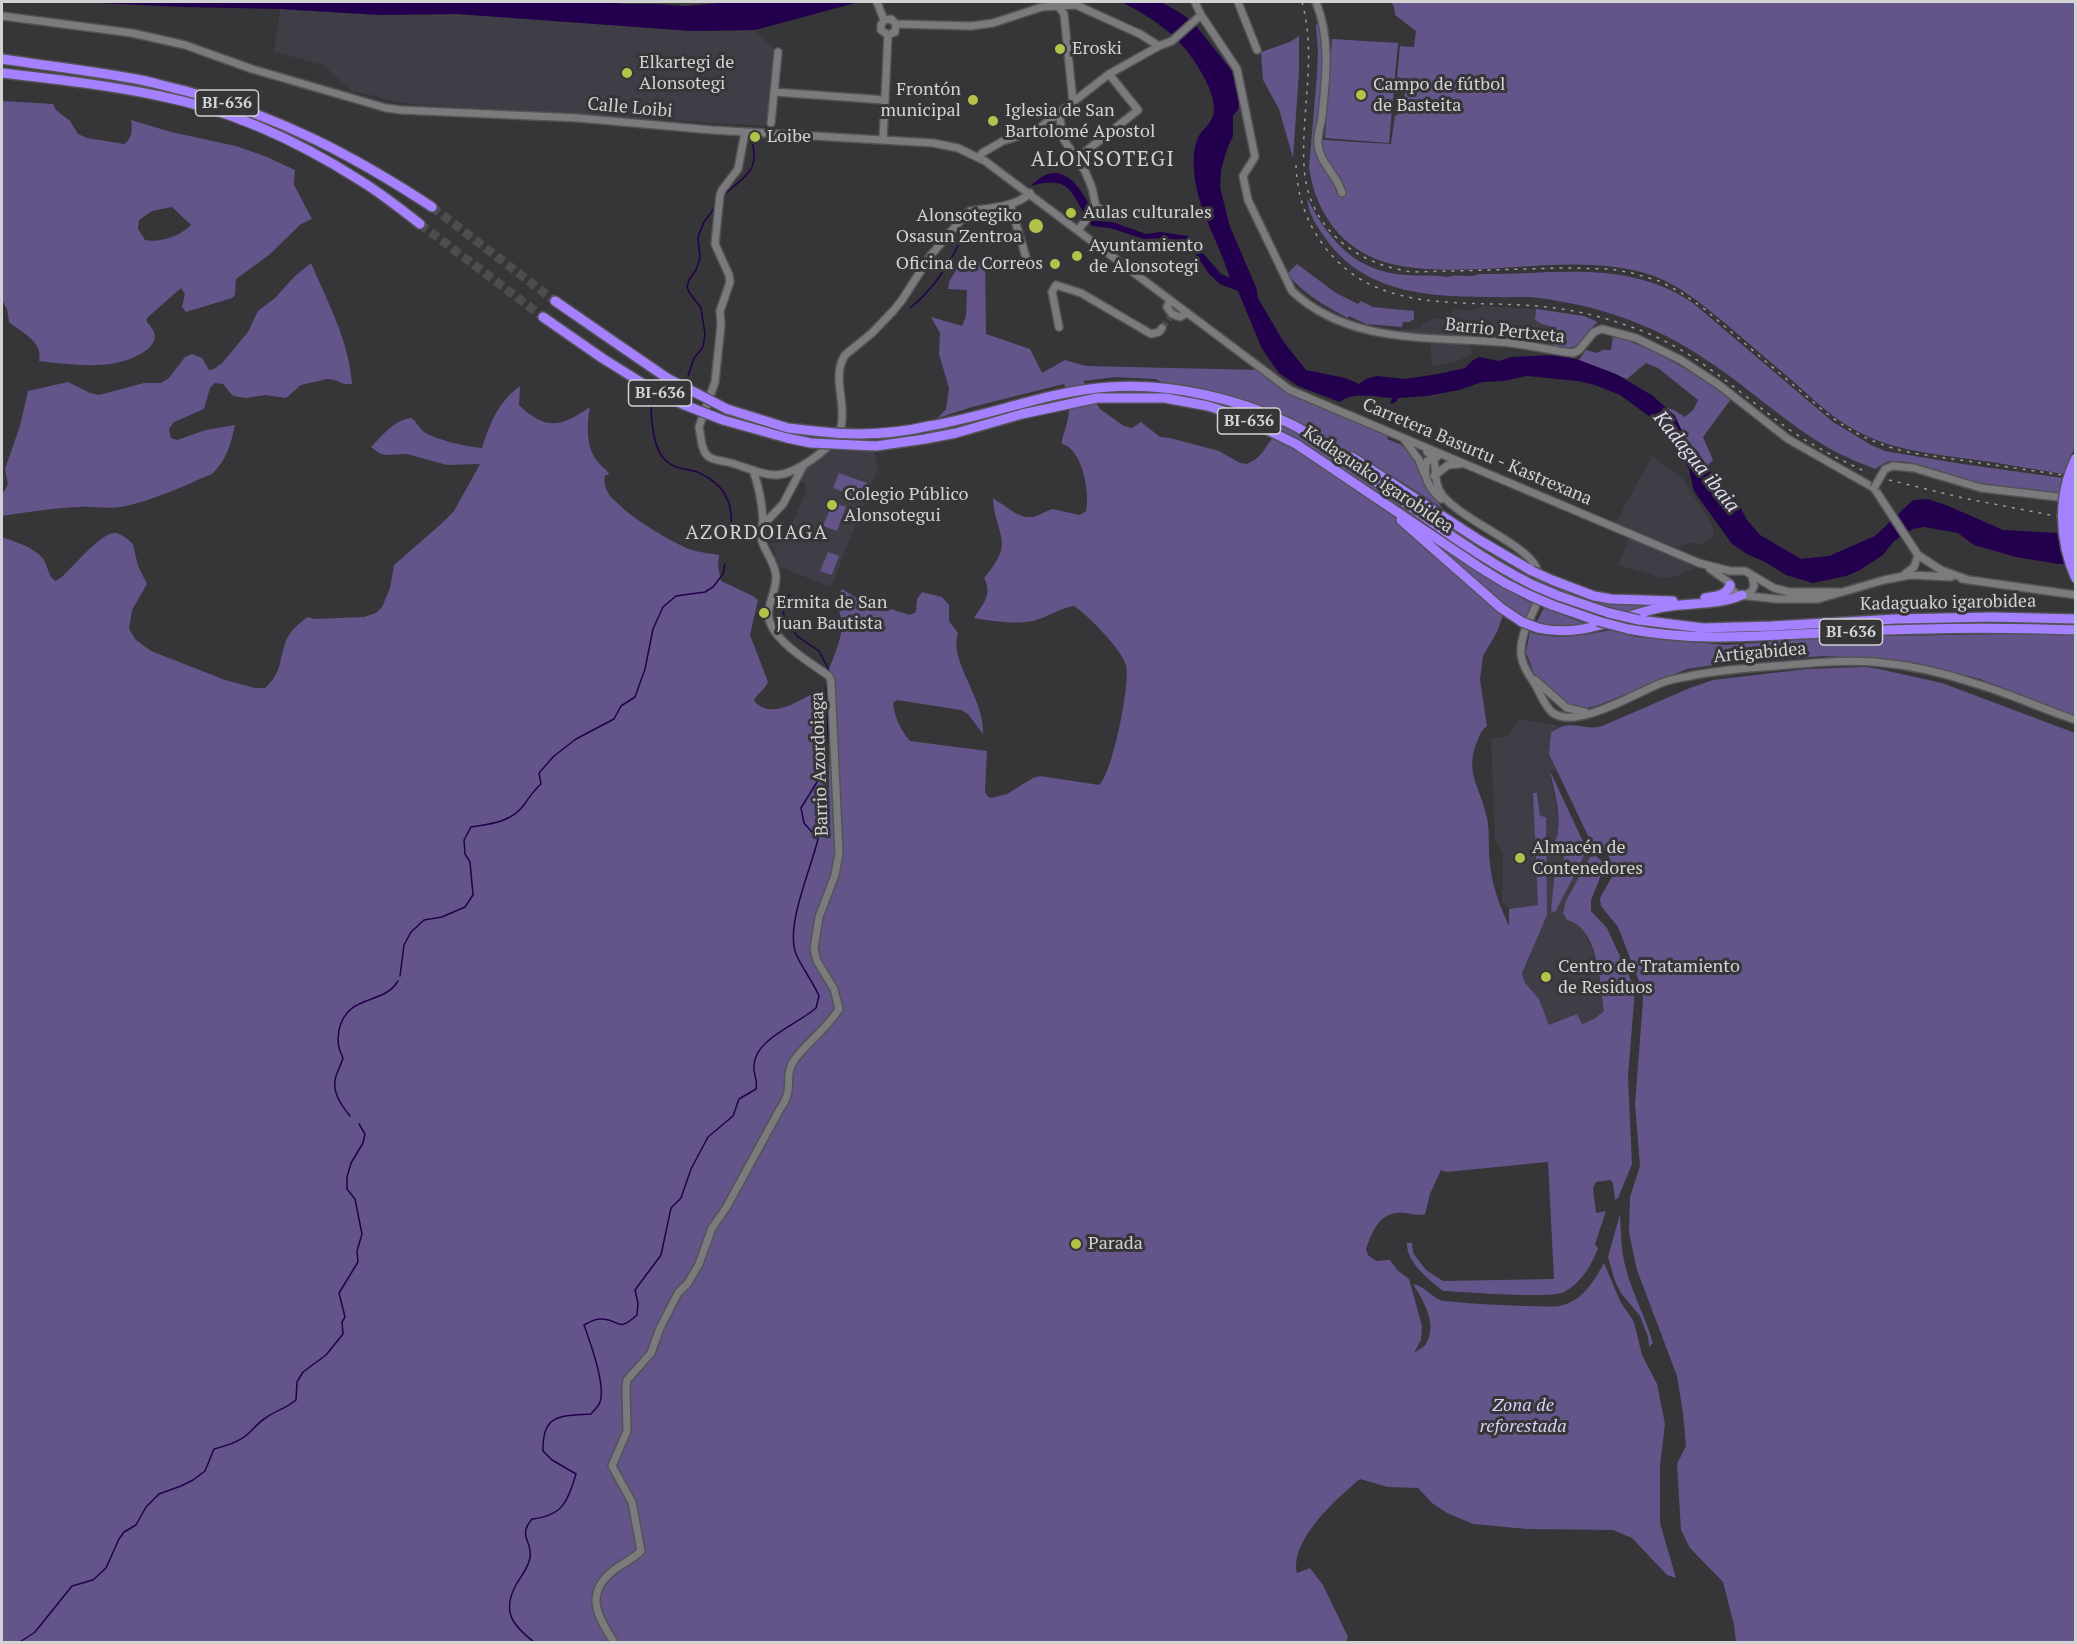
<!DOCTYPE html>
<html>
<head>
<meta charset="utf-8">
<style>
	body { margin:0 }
	#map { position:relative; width:2077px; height:1644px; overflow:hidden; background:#363538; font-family:"PT Serif",serif }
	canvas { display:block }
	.frame { position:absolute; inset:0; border:3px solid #d2d2d3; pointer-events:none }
</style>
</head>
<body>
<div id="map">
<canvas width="2077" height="1644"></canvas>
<div class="frame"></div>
</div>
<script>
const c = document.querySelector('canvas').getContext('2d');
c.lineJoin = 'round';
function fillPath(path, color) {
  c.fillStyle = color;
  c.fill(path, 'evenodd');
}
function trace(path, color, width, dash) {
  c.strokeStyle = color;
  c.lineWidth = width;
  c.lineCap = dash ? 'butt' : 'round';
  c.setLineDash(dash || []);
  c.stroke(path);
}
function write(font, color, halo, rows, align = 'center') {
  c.font = font + ' "PT Serif",serif';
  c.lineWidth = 6;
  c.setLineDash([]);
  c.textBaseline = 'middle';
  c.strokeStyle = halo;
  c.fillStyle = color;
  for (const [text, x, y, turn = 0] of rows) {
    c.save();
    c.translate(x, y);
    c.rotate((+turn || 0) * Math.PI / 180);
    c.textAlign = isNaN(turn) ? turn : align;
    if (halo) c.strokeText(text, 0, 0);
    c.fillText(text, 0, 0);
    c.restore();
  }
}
fillPath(new Path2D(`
	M280,9l99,6 78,-1 235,17 63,-1 20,20 -1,16 -3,1 -5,59 -357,-22 -57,-13 -29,-26 -49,-13z
	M1483,306l53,3 -1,11 7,4 15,4 -4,19 -72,-4 -10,2v10l-16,7 -23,4 -2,-30 -29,-2v-4l20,-2 2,-4 10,-6 13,2 9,-11 13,2z
	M830,450l44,1 4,18 -47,118 -56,-22 -2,-9 3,-2 -6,-11h9l5,-4 10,-20 13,-29 -3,-7 -4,-2 8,-17z
	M1652,456l31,23 30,47 1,11 -12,7 -13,-1 -11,5 -63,-24z
	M1629,538l70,28 -24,11 -13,1 -44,-13z
	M1518,719l41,7 -8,7 -2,21 9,18 -8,-1 8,46 1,15 -6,14 1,3h10l-1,22h-8l-4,40h5l31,-61 3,7 -27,52 7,12 4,1 9,7 14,32 7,50 -10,8 -12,5 -33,1 -10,-26 -14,-16 -3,-10 6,-18 10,-50 -29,4 -7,-6 1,-48 -8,-15 -4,-101 18,-3z`), '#3f3d45');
fillPath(new Path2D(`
	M1390,2h685v445l-12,27c-31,-5 -62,-11 -94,-15 -43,-6 -84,-10 -121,-33 -20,-12 -36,-28 -53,-43 -23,-20 -46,-39 -69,-59 -22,-18 -45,-38 -72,-48 -76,-27 -173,4 -253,-10 -53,-9 -84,-47 -92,-98l8,-93 1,-24 -2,-26 4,-3 6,4 3,14 -6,100 68,4 4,-28 8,-5 3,-32 -9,-2 3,-31 14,1 2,-16 -21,-16 -1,-9z
	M1299,36v36l-6,86 -14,-49 -16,-29 -2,-28 29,-10z
	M1332,39l66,4 -9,100 -64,-5z
	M2,101l51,3 3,6 14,11 8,13 9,4 37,6c8,-5 9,-15 7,-24l40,12 65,14 31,11 28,13 -1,15 18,34 -11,5 -32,31 -33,24 -1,16 -3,3 -46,14 -4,-5 3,-13 -4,-6 -34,30v4c8,9 12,17 1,27 -29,23 -75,16 -109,12 5,-19 -18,-29 -30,-39l-2,-13 -5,-9zM172,207l19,18c-10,11 -32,18 -46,15l-7,-11 1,-9 13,-9z
	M1307,198c20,39 44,69 89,76 17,3 38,0 52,3 10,-4 20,2 31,-3 74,1 148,-16 214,29l140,119 38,23 14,6 77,13 101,14 -4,16c-34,-5 -68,-7 -101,-16 -21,-6 -43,-18 -67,-17 -5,0 -11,5 -16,8 -12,-5 -25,-10 -37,-16 -47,-25 -86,-63 -130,-92 -36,-25 -77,-43 -120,-54 -15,-3 -33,-7 -49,-9 -13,-2 -27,0 -41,-1 -62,0 -132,-1 -172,-58 -9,-12 -18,-26 -19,-41z
	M985,260l1,74 44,15 12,24 23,-13 21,6 173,4 28,23 101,42 -1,4 13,5 8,7 34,57 -51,-33c10,35 107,91 140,113l-13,8 15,8 -8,15 -19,-12 -9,25 -14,24 -3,24 7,46c-6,4 -7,9 -10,16 -13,30 4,47 10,76 3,14 1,31 3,46 2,22 10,42 19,62v-17l29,-4 -5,-112h4l3,23 6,1 1,98 -25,58 3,10 14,16 10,26 28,-11 5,10 12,-5 10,-8c-4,-27 -5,-83 -37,-91l-4,-7 3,-12 24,-44 6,-1 7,6 -1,11 -11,27v11l16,17 28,61 -7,88 4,87 -14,34 -3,2 -2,-17 -3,-3 -14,2 -3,6 3,25 10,-2 -11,33 3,4c-6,17 -17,35 -34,44 -14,7 -99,0 -121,-1 -14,-11 -37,-29 -36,-48h5l1,10 13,17 17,11 111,-2 -6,-117 -102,10 -5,-2 -11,24 -5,20c-7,2 -13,0 -20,-1 -24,-3 -32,16 -39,36l2,6 8,6 14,-1 7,10 12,9 13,47 -1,14 -7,13c4,-3 10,-6 12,-9 12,-20 -3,-44 -13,-60 13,3 16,11 27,16 6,3 111,8 119,6 23,-4 35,-25 45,-43l16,38 14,21 8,33 15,29 8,40 -5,42v57l16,55 -9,-3 -35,-37 -19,-8 -86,-1 -54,-5 -26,-11 -15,-10 -14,-15 -30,-1 -28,-8c-23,19 -70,61 -63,94l13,-5 13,17 25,52 -2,5h-1344v-1105c13,5 33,10 42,23 4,7 4,15 11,21l7,-4c11,-10 41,-47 55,-44 6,2 12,7 16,11l5,22 9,18 -15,26 -3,19 7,11 15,11 74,29 30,8h10c18,-17 13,-26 21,-47 4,-10 13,-18 22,-24l6,2 50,-2 12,-4 6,-6 8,-19 4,-23 47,-41 13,-13 26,-47 -33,1 -40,-11 -22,1 -6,-2 -8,-6c12,-12 23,-27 40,-29 6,4 8,10 13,14 12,8 44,15 58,16 8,-25 17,-47 38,-62l-1,19c27,26 42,22 71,2 -3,15 -4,37 5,51 3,5 9,10 13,14l1,3h-4c-2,8 1,16 6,22 19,20 47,37 71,49 12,6 24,7 37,9l-1,11 3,15 32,15 5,4 -8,35 18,47c-3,8 -12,12 -14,19 18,20 45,-1 64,-10 5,23 8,46 8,70 0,9 -2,18 -2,28l5,-1c-1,-20 2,-40 2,-60 0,-17 -6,-35 -4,-51 0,-6 4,-12 6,-18 8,-22 14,-35 2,-57l7,-13 16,10 52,16 6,-3 1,-13 5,-7 20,5 7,8v16l9,12c-10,28 27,65 25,101l-15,-20 -7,-4 -64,-10 -4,3c1,13 8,28 17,38l77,10 -2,40 2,5 4,2 16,-4 26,-16 7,-2 59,9c13,-9 32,-103 27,-120 -4,-15 -39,-51 -52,-59 -13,2 -23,9 -35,13 -17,7 -47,2 -65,-1 9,-14 19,-24 10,-40 33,-38 11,-41 9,-80l22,15 10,4h9l18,-8 28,6 6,-4c4,-17 -3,-62 -24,-67v-4c6,-20 12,-36 2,-56l-92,23 -34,11 8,-9 3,-21 -10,-34 1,-21 -9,-16 31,9 4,-10 1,-26 -19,-1 1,-7 10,-17zM1116,377l39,2 44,19 28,6 55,20 -20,29 -6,6 -9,5 -7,-1 -21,-12 -49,-13 -10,-1 -19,-15 -9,6 -8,-2 -24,-17 -17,-28z
	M311,263c17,40 38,78 41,121 -13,1 -14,-5 -25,-5l-26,6 -15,13 -21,-3 -19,3 -13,-2 -10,-12 -8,-1 -5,5 -6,21 -30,13 -5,7 2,9 6,2 29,-10 29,-5c-4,18 -8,35 -23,49 -29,12 -59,27 -91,33 -14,2 -27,-1 -42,0 -26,1 -51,5 -77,9v-21l6,-11 -3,-15 15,-43 8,-35 40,-9 22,11 9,2 45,-12h17l8,-5 16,-21 7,-3 10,4 7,12 5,-1 8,-6 26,-31 10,-21 17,-13 19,-21z
	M1297,264l39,29 22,11 3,-3 12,6 41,4v8l-5,3h-6l-1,5 -36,-3 -17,-8 -1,2c-25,-13 -42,-23 -61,-44z
	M1536,309l48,7 14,6c-20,16 -14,31 -45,25l3,-19 -14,-4 -7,-4z
	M1613,336c44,13 81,37 118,63l-28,38 10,23 -6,6 -21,-26 -11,-24 -9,-8 8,2 11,7 9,-8 4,-9 -40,-32 -12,-5 -19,16 -48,-19 7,-10 10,3 7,-3h8z
	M839,473l28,10 -6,16 -28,-11z
	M833,502l13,5 -9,24 -14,-5z
	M828,552l11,4 -7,19 -12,-4z
	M1548,582l61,20 20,3 36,-1 -38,8 -54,-16 -25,-11z
	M1544,608l48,18 -25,4 -31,-7z
	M1611,630l25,7 90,8 112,-8 165,-3h72v82l-95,-37 -63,-16 -36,-4 -58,-3 -96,7 -40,6 -88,36 -18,5 -16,-7 -31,-29 -8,-22 4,-20c27,9 54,3 81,-2z
	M1865,667l14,2 63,14 133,50v909h-339l-2,-17 -11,-43 -33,-34 -9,-18 -4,-66 9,-18 -3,-33 -6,-37 -40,-106 -8,-37 1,-36 10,-31 -5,-62 8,-103 -1,-12 -24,-62 -17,-21 -1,-8 13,-23c-2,-9 -2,-20 -10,-26 -5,-4 -9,-3 -13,-9l-41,-86 2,-21c20,-16 30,-1 51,-7l88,-38 23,-8 94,-11z
	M1550,771l37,79 -31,61 -2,1 -3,-1 4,-41h8l1,-20h-11c0,-8 4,-11 5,-18 3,-20 -4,-42 -8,-61z
	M1620,1214c1,19 1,37 6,55 7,26 20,49 27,74l-4,4 -1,-10 -8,-21 -19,-23 -6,-12 -7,-24z`), '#63558a');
fillPath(new Path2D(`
	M77,2h526l22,2h33l27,2 45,-4h129l-104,28 -63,1 -235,-17 -78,1 -99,-6 -97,-2z
	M1121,2h40l18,10 14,10 39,49 7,32 -1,7 -5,5v21l-6,13 -6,21 -1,17 10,40 26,60 2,11 25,43 23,29 39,8 14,6 7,-5 11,-3 28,3 33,-5 27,-6 7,-7 7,-4 20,4 13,-4 46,-2 21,5 37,14 37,22 22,20 11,24 11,11 18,27 21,21 11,21 13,15 41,24 28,-3 46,-20 38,-36 15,-1 18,6 57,25 72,4v30h-16l-43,-7 -42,-12 -16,-12 -34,-6 -11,2 -19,12 -11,14 -23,15 -14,6 -33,7 -27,-8 -21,-13 -18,-8 -15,-10 -36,-50 -3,-6 -4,-19 -29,-45 -40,-29 -25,-10 -17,-4 -51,-5 -24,5 -21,1 -23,8 -32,6 -29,2 -2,4 -6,2 2,-6c-18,-1 -39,-7 -52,4l-42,-16 -19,-13 -17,-24 -24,-58 -18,-7 -10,-9 -21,-30 -5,-4 -19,-3 -21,1 -34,-11 -18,-2c-20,-28 -18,-53 -61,-40 22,-24 41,-12 55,13 4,7 5,15 9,22l17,1 34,12 14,-2 28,4 33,38 9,4c-11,-36 -34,-71 -36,-108 -1,-10 0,-27 6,-36 5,-6 10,-10 13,-18 7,-23 -25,-68 -42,-82 -15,-13 -33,-24 -50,-32z`), '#23004d');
trace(new Path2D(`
	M725,194c22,-20 36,-24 26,-56
	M910,308c25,-20 38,-43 53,-71
	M688,376l6,-18 9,-11 2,-13 -4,-26 -12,-16 -2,-5 2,-7 7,-10 4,-12 -2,-21 6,-15 12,-16
	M651,407c0,14 3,43 14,53 10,9 17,8 29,11 5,1 9,4 13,6 22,13 26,31 24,56
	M789,595l-6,11 1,12 14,19 21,14 10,19
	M400,976l4,-31 7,-13 13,-12 18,-3 23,-10 8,-12 -3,-33 -5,-8 -1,-14 7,-13c19,-3 40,-5 52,-21 6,-8 10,-15 18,-22l-2,-11 15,-17 22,-17 38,-20 7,-13 14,-9 10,-28 8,-40 10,-22 13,-11 29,-4 8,-5 10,-13 2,-10
	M350,1116c-9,-11 -19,-25 -14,-40 2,-6 5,-11 7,-18 -5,-10 -6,-17 -4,-28 8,-37 44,-24 59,-49
	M20,1642l15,-10 37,-46 21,-6 13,-12 13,-29 5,-7 12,-7 10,-18 13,-13 22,-8 12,-6 12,-9 9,-22c12,-3 26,-7 35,-16 6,-6 10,-11 18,-16 10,-7 18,-8 29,-17l1,-18 6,-10 23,-17 17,-21 -1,-12 3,-5 -6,-24 19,-31 -1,-11 5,-17 -7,-35 -8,-10v-12l4,-14 12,-20 2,-9 -6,-10
	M534,1642c-22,-17 -33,-31 -17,-59 5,-8 11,-15 13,-25 3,-17 -13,-21 2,-39 30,-3 36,-17 44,-45l-24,-14 -9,-9c-1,-38 18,-35 48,-37 3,-4 8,-8 9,-12 6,-17 -10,-60 -16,-77 6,-3 11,-7 18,-6 19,1 15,14 35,-4l1,-12 -3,-13 26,-35 10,-47 10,-10 10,-29 17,-32 25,-21 6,-17 17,-10c2,-9 -3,-15 -2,-24 1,-26 44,-41 62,-57l3,-12c-6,-14 -17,-28 -23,-42 -11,-28 15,-85 22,-115l-14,-16 -3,-15 16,-26 8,-29 3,-19 -2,-46 1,-8`), '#23004d', 1.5);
trace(new Path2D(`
	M1162,328l7,-10`), '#4d4d4f', 7, [7, 3.5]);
trace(new Path2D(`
	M432,207l123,94
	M420,224l123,93`), '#4d4d4f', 9, [9, 4.5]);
const minor = new Path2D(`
	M877,2l7,18
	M1195,2l6,13 36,54 18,88 -12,19 5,24 44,91c58,55 144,45 218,52 21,2 42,8 63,10l6,-3 15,-18 8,-3 34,9 45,22 38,25 69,54 86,49 44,67 23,15 25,9
	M1238,2l19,48
	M1316,2c15,37 10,75 6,114 -1,9 -5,18 -4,28 1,19 19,30 24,49
	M1058,6l6,8 9,88
	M2,16l130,17 53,12 67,24 134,39 15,2 177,8 134,12 221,13 25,5 27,13 305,229 409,173 31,8h15l29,17 15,4h49
	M884,20l7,-1 5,5 -1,8 -7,3
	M884,20l-3,5v5l7,5
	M896,24l75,2 22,-3 49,-16 34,-2 64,29 19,12
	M774,92l111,8
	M1059,114l5,26 21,31 7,17 4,19 -18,23
	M771,123l7,-71
	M745,132l-7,37 -16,21 -2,5 -5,49 14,31 1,7 -10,29 1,14 -6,57 -16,45 3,18 3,8 4,4c7,4 15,4 22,6 15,4 29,12 45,12 20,-1 59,-28 65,-48 6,-24 -10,-50 4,-72l27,-22 22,-23 8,-10 29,-45 35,-41 4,-3c19,-3 47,-4 60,-18
	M883,140l5,-105
	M982,153l21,-12 34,-11 72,-56 50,-28 13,-5 29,-26
	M1076,159l62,-49 -29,-36
	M1010,204l16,53
	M1096,207l9,4
	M1170,300l-3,7 5,7 8,3 7,-4
	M1059,327l-7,-35 4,-7 25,8 70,41 8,-2 3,-4
	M1404,439l15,21 5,13
	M1427,452c14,7 3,29 16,44 20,24 83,49 93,71 15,36 -17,53 -15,87 1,12 9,22 15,32 5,9 9,21 17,27 25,17 85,-22 111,-31 8,-3 17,-4 26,-6 28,-6 57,-8 86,-10 33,-3 66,-6 99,-4 34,3 70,11 102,22 34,10 65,25 99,36
	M1437,457l-10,4c-5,16 2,27 14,38
	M1893,466l21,2 67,20 85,10
	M1434,476l14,-11 12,-1
	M763,525l20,-21 20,-38
	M1710,569l20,14 2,7 6,5 39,4h41l66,-19 26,-5 41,2
	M1905,574l9,-7 4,-12
	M1962,579l114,16
	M1745,595l6,-3 3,-6 -2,-10
	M1535,680l32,28 18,4
	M614,1642c-17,-26 -30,-49 0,-72 9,-7 19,-11 27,-19l-9,-49 -20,-36 15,-35 -1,-43 1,-8 24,-27 9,-25 18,-35 10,-10 11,-19 13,-36 14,-20 54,-99c16,-21 2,-33 15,-50 13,-18 31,-29 44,-50l-5,-20 -17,-28 -3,-12 5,-32 16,-42 4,-22 -8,-172 -2,-5c-17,-12 -50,-32 -58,-51 -8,-16 6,-32 5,-49 -1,-14 -12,-25 -15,-38 -1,-6 2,-13 2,-18 -1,-18 -4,-33 -10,-50`);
const highway = new Path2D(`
	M2,59c46,7 93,12 139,21 15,3 30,8 45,11 91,25 167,64 246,116
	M2,73c52,6 106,12 158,23 71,14 140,46 201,85 21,13 40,28 59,43
	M555,301l58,40
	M543,317l59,41
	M727,409l61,19 26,3
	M723,420l64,18 24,5
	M929,426c61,-10 119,-35 181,-39 61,-4 126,11 181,37 29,15 57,37 83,56 51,37 103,77 159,105
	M925,439l31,-6 66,-19 75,-16h68l43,8 31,10 57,28 183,123 26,16 26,13
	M1352,457l127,83 53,31
	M1401,520l100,88 21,14
	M1552,580l42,16 17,3 62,2
	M1559,596l50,17
	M1705,598c10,-2 22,-2 25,-13
	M1552,605l46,16
	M1639,620l64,8 69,-2 124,-7 97,-2 83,2
	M1538,628c45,11 83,-13 126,-21 26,-5 53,-1 78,-12
	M1628,629c73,14 140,6 214,3 78,-4 156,-5 234,-2`);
trace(minor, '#535355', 10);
trace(highway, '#535355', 12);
trace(minor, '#7b7a7d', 7);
trace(highway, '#a681ff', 9);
trace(new Path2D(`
	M1302,2c15,54 -1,109 2,164 3,61 51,98 108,106l152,-4 47,1 21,4 27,8 21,11 22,15 123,105c26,21 54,34 87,41l164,24
	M1296,165c1,30 10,57 28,81 54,72 144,52 223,61 36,4 72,14 105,28 52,23 92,62 138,95 23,16 47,28 72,40
	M1889,480l74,18 113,22`), '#9c9c9d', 1.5, [3, 6]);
const minorBridge = new Path2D(`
	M1874,488l11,-19 8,-3`);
const highwayBridge = new Path2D(`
	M613,341l54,37 60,31
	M602,358l48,30 32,16 41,16
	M814,431c39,5 76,4 115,-5
	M811,443l65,3 49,-7
	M2076,458c-19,38 -17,83 0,121
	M2076,479c-8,27 -6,53 0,80
	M1532,571l20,9
	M1533,585l26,11
	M1531,596l21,9
	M1609,613l30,7
	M1598,621l30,8
	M1522,622l16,6`);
trace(minorBridge, '#535355', 10, []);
trace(highwayBridge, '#535355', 12, []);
trace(minorBridge, '#7b7a7d', 7);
trace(highwayBridge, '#a681ff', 9);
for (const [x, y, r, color] of [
	[1060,49,6,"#b5c249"],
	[627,73,6,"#b5c249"],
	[1361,95,6,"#b5c249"],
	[973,100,6,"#b5c249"],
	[993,121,6,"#b5c249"],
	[755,137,6,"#b5c249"],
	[1071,213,6,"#b5c249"],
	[1036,226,8,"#b5c249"],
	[1077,256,6,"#b5c249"],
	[1055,264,6,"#b5c249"],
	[832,505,6,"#b5c249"],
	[764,613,6,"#b5c249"],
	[1520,858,6,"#b5c249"],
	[1546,977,6,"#b5c249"],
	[1076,1244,6,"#b5c249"]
]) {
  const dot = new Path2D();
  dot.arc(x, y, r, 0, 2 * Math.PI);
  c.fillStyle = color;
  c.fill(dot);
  trace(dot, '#363538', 2);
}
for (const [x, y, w] of [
	[227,103,63],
	[660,393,63],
	[1249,421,63],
	[1851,632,63]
]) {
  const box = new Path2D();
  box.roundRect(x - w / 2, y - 13, w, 26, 4.5);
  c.fillStyle = '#363538';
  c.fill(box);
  trace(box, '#d2d2d3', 1.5);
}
write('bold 16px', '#d2d2d3', null, [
	["BI-636",227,103],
	["BI-636",660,393],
	["BI-636",1249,421],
	["BI-636",1851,632]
]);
write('18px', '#d2d2d3', '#363538', [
	["Eroski",1072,49],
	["Elkartegi de",639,63],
	["Alonsotegi",639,84],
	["Campo de fútbol",1373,85],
	["de Basteita",1373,106],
	["Frontón",961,90,"right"],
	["municipal",961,111,"right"],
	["Iglesia de San",1005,111],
	["Bartolomé Apostol",1005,132],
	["Loibe",767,137],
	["Aulas culturales",1083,213],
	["Alonsotegiko",1022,216,"right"],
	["Osasun Zentroa",1022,237,"right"],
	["Ayuntamiento",1089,246],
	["de Alonsotegi",1089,267],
	["Oficina de Correos",1043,264,"right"],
	["Colegio Público",844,495],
	["Alonsotegui",844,516],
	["Ermita de San",776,603],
	["Juan Bautista",776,624],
	["Almacén de",1532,848],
	["Contenedores",1532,869],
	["Centro de Tratamiento",1558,967],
	["de Residuos",1558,988],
	["Parada",1088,1244]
], 'left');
write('18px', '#d2d2d3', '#363538', [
	["Calle Loibi",630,108,5],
	["Barrio Pertxeta",1505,331,6],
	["Carretera Basurtu - Kastrexana",1477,452,23],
	["Kadaguako igarobidea",1378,480,34],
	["Kadaguako igarobidea",1948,603,-1],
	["Artigabidea",1760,653,-5],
	["Barrio Azordoiaga",820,764,-92]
]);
write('italic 18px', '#d9cffc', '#363538', [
	["Zona de",1523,1406],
	["reforestada",1523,1427]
]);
write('italic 20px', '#e0dbf2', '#363538', [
	["Kadagua ibaia",1696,462,51]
]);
c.letterSpacing = '1.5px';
write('20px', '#d2d2d3', '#363538', [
	["AZORDOIAGA",757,533]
]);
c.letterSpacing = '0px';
c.letterSpacing = '1.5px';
write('21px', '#d2d2d3', '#363538', [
	["ALONSOTEGI",1103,160]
]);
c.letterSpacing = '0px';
</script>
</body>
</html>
